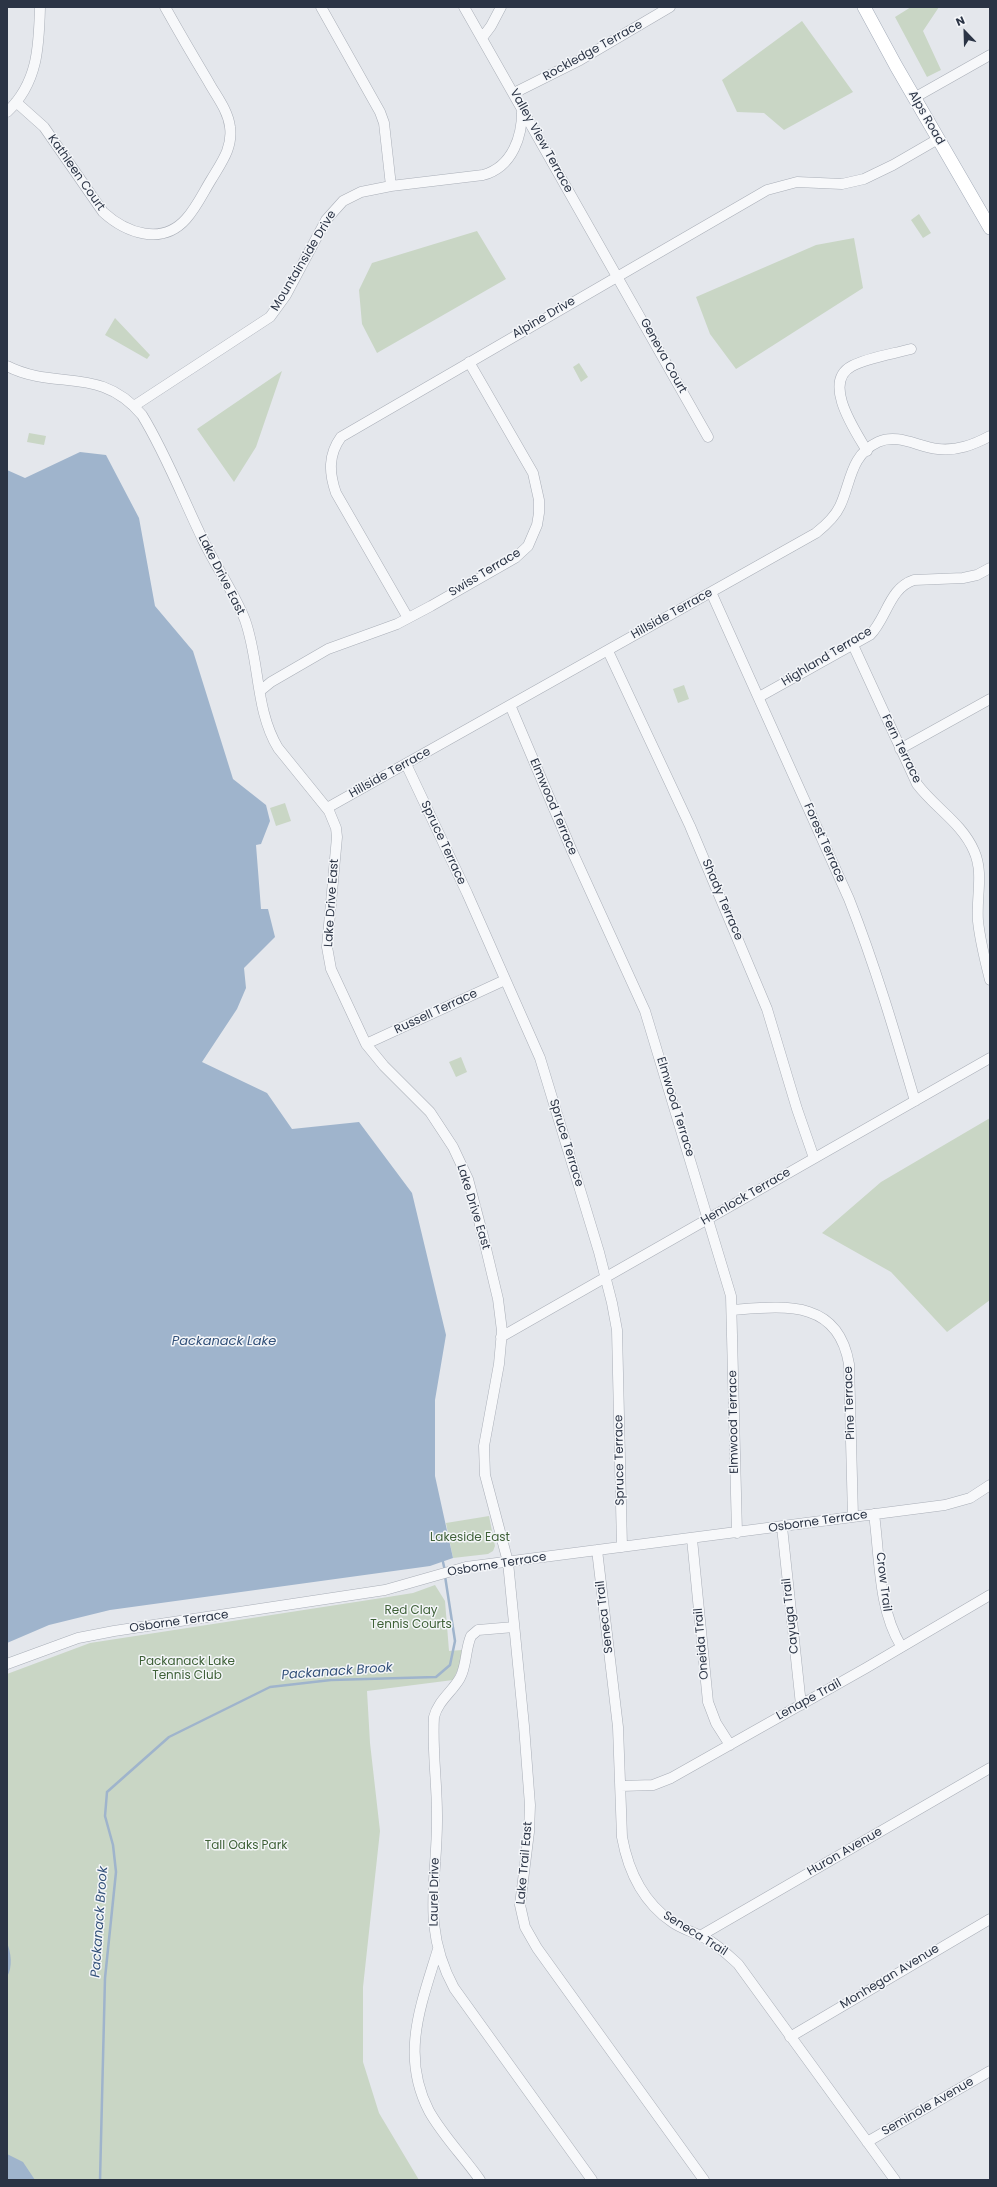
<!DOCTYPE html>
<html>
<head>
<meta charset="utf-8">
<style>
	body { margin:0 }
	#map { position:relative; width:997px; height:2187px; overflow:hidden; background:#e4e7ec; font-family:Poppins,sans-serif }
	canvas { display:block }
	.frame { position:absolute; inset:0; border:8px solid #2b3445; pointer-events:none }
	.north { position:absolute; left:945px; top:12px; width:40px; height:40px; -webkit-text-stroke:3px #f4f6f9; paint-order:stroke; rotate:337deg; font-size:11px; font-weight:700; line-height:16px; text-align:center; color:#2b3445 }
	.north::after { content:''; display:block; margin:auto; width:14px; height:18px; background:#2b3445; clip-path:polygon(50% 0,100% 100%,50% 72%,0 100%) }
</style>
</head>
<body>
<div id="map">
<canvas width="997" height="2187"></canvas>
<div class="frame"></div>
<div class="north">N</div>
</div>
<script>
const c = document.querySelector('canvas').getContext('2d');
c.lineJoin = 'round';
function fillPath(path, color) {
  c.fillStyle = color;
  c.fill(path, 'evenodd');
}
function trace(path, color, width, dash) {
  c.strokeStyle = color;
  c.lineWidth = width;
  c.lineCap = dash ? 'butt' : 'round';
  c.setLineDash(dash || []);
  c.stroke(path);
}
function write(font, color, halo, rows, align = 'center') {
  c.font = font + ' Poppins,sans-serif';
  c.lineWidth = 3;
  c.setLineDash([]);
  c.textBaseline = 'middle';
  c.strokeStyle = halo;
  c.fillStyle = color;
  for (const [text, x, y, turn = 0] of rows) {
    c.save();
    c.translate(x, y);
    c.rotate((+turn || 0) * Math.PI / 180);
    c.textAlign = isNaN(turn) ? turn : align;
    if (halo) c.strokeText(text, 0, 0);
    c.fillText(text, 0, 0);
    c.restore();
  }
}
fillPath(new Path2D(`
	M911,7h28l-16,24 18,39 -14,7 -32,-60z
	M802,21l51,71 -69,38 -20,-17 -27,-1 -15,-32z
	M919,214l12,19 -8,5 -12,-18z
	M477,231l29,48 -129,74 -15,-29 -3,-34 13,-27z
	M854,238l9,50 -127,81 -26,-35 -14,-37 120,-52z
	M115,318l35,37 -3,4 -42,-24z
	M579,363l9,14 -7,5 -8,-15z
	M282,371l-26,76 -22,35 -37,-53z
	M29,433l17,3 -2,9 -17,-3z
	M684,685l5,14 -11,4 -5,-14z
	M285,803l6,18 -15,5 -6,-18z
	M461,1057l6,15 -11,5 -7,-15z
	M990,1118v182l-43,32 -56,-60 -69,-39 59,-51z
	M489,1516l6,30 -2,5 -5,3 -35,4 -7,-35z
	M435,1585l10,16 4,50 13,-1 -3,17 -6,13 -86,11 3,52 10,88 -17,156v75l16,51 40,67h-412v-506l83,-31 298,-46 25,-4z`), '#c9d6c5');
fillPath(new Path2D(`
	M80,452l26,3 33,63 16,88 38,45 40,128 33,26 4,16 -9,23 -5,1 5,64h7l7,28 -31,31 2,20 -9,21 -35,53 65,31 25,36 67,-7 53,71 34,142 -11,65v76l18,82 -23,8 -320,44 -61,15 -42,18v-1173l18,8z
	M7,1943c4,9 6,24 0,34z
	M7,2154l16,8 12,18h-28z`), '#9fb4cc');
trace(new Path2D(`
	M443,1562l2,9
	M100,2180l5,-202 11,-106 -3,-27 -8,-29 2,-24 62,-55 101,-50 61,-7 105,-3 14,-12 5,-24 -10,-65`), '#9fb4cc', 2.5);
const minor = new Path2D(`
	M321,7l59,105 4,11 7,63
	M464,7l244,430
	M482,38l9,-12 10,-19
	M514,93l66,-33 90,-53
	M914,98l76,-43
	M16,102l28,25 59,85c23,21 59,34 83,7 10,-11 17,-26 25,-39 10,-17 22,-32 19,-53 -2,-17 -14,-31 -22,-46 -15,-25 -29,-49 -43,-74
	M7,112c31,-29 32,-66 33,-105
	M7,366c49,25 93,-1 135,49 24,39 41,84 61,125 13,27 31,52 42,80 15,42 10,90 33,128l51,63 7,17 1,9 -10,110 4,22 35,75 18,22 46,46 23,35 15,32 15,57 15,63 4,32 -3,33 -15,82 1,29 23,87 16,164 6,79 -1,27 -9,73 5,22 12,21 167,232
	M134,406l136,-89 16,-22 40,-75 17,-19 18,-9 30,-6 92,-11c30,-8 40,-40 39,-68
	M867,451c-11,-19 -46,-69 -15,-85 17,-9 41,-12 59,-17
	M711,592l138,307c26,66 46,134 66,202
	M408,618l-72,-125c-7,-20 -8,-38 5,-56l426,-247 30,-8 45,2 22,-5 29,-14 45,-26
	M853,645l64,139c18,24 45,39 57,67 10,22 2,46 4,70 2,20 7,39 12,59
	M608,651l82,175 77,183 30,100 17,49
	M260,691l11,-9 57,-33 69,-25 34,-18 84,-48 13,-12 9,-21 2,-12v-13l-6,-27 -64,-111
	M759,697l111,-62c17,-17 19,-47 44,-55l49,-2 14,-3 13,-7
	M510,705l62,146 73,160 86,285 6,237
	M900,749l90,-50
	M406,764l61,129 73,165 59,194 13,51 5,27 5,217
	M327,808l489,-275c10,-8 19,-16 24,-27 11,-23 10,-51 38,-64 20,-9 40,5 60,7 19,2 35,-4 52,-13
	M366,1044l139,-64
	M732,1310c53,-4 106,-11 117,54l4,153
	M501,1337l489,-279
	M874,1514c6,44 4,94 27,132
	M782,1527l19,178
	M692,1539l16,163 8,21 14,22
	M597,1550l21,177 4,110c6,33 21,65 50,85 11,8 26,11 38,19 10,6 19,15 28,23l157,216
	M514,1627l-36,3 -7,6c-6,14 -4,29 -11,42 -8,14 -22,23 -26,39 -2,32 3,65 3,98 1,65 -17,110 17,173l138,192
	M7,1664l71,-26 36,-7 271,-41 81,-23 479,-62 25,-7 20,-13
	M621,1786l32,-1 18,-7 195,-110 124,-73
	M700,1936l290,-168
	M438,1949c-17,56 -38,106 -9,162 14,25 35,46 51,69
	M790,2037l200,-118
	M867,2142l123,-71`);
const major = new Path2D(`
	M864,7l32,59 94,162`);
trace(minor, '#a9aeb7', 11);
trace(major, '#a3abb8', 14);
trace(minor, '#f7f8fa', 10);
trace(major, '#fff', 13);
write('12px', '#2b3445', '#f4f6f9', [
	["Rockledge Terrace",593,51,-29],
	["Alps Road",926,118,60],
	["Valley View Terrace",541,141,61],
	["Kathleen Court",76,173,55],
	["Mountainside Drive",304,261,-59],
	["Alpine Drive",544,318,-30],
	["Geneva Court",663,356,61],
	["Swiss Terrace",485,573,-31],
	["Lake Drive East",221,575,63],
	["Hillside Terrace",672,614,-29],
	["Highland Terrace",827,657,-31],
	["Fern Terrace",901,749,64],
	["Hillside Terrace",390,773,-29],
	["Elmwood Terrace",553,807,67],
	["Spruce Terrace",443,843,65],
	["Forest Terrace",824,843,66],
	["Shady Terrace",722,900,67],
	["Lake Drive East",332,903,-86],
	["Russell Terrace",436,1012,-25],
	["Elmwood Terrace",675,1107,73],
	["Spruce Terrace",566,1143,73],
	["Hemlock Terrace",746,1197,-30],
	["Lake Drive East",473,1207,73],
	["Pine Terrace",850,1403,-92],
	["Elmwood Terrace",734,1422,-91],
	["Spruce Terrace",620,1460,-91],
	["Osborne Terrace",818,1522,-8],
	["Osborne Terrace",497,1565,-9],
	["Crow Trail",883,1582,83],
	["Cayuga Trail",791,1616,-96],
	["Seneca Trail",605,1617,-97],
	["Osborne Terrace",179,1622,-8],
	["Oneida Trail",702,1644,-95],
	["Lenape Trail",809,1700,-29],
	["Huron Avenue",845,1852,-30],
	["Lake Trail East",525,1863,-85],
	["Laurel Drive",435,1892,-89],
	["Seneca Trail",695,1934,32],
	["Monhegan Avenue",890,1977,-31],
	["Seminole Avenue",928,2107,-30]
]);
write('12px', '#3f6138', '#f4f6f9', [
	["Lakeside East",470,1538],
	["Red Clay",411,1611],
	["Tennis Courts",411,1625],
	["Packanack Lake",187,1662],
	["Tennis Club",187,1676],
	["Tall Oaks Park",246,1846]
]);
write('italic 13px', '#34527a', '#f4f6f9', [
	["Packanack Lake",224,1342],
	["Packanack Brook",337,1672,-4],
	["Packanack Brook",100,1922,-86]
]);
</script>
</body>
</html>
